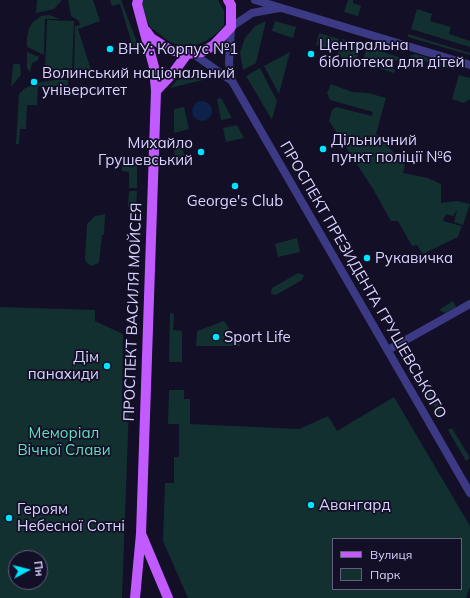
<!DOCTYPE html>
<html>
<head>
<meta charset="utf-8">
<style>
  body { margin:0 }
  #map { position:relative; width:470px; height:598px; overflow:hidden; background:#130f26; font-family:Mulish,sans-serif }
  canvas { display:block }
  .legend { position:absolute; left:332px; top:538px; width:130px; height:52px; box-sizing:border-box; background:#130f26; border:1px solid #625e7d; margin:0; padding:5px 7px; list-style:none; font-size:12px; color:#d9d4ff }
  .legend li { display:flex; align-items:center; gap:8px; height:20px }
  .legend b { width:20px; border:1px solid #625e7d }
  .north { position:absolute; left:8px; top:550px; width:40px; height:40px; box-sizing:border-box; background:#130f26; border:1px solid #625e7d; border-radius:50%; rotate:83deg; font-size:11px; font-weight:700; line-height:16px; text-align:center; color:#d9d4ff }
  .north::after { content:''; display:block; margin:auto; width:14px; height:18px; background:#00e5ff; clip-path:polygon(50% 0,100% 100%,50% 72%,0 100%) }
</style>
</head>
<body>
<div id="map">
<canvas width="470" height="598"></canvas>
<ul class="legend">
<li><b style="height:5px;background:#c25bff"></b>Вулиця</li>
<li><b style="height:11px;background:#12302f"></b>Парк</li>
</ul>
<div class="north">Пн</div>
</div>
<script>
const ctx = document.querySelector('canvas').getContext('2d');
ctx.lineJoin = 'round';
function fillPath(path, color) { ctx.fillStyle = color; ctx.fill(path, 'evenodd'); }
const shape = rows => new Path2D(rows.map(r => 'M' + r).join(''));
function trace(path, color, width, dash) { ctx.strokeStyle = color; ctx.lineWidth = width; ctx.lineCap = dash ? 'butt' : 'round'; ctx.setLineDash(dash || []); ctx.stroke(path); }
function label(font, color, halo, rows, align = 'center') {
  ctx.font = font + ' Mulish,sans-serif'; ctx.lineWidth = 3.5; ctx.setLineDash([]); ctx.textBaseline = 'middle'; ctx.strokeStyle = halo; ctx.fillStyle = color; for (const [text, x, y, turn = 0] of rows) {
    ctx.save(); ctx.translate(x, y); ctx.rotate((+turn || 0) * Math.PI / 180); ctx.textAlign = isNaN(turn) ? turn : align; if (halo) ctx.strokeText(text, 0, 0); ctx.fillText(text, 0, 0); ctx.restore();
  }
}
fillPath(shape([
  [37,0,62,0,54,9,36,13],
  [68,0,93,0,100,21,78,29,91,70,74,70,75,26,80,25,79,21,71,16],
  [110,0,121,0,141,53,135,54,120,4,112,6],
  [143,0,218,0,224,11,224,25,217,33,206,41,196,45,178,45,170,42,150,27,142,9],
  [348,0,353,0,353,3,361,6,358,16,344,12],
  [417,9,432,14,430,21,451,27,449,34,470,41,470,47,411,29],
  [49,15,60,19,45,19,44,55,27,47,27,38,29,28,33,22,41,16],
  [47,20,74,21,72,71,45,70],
  [266,21,256,63,243,70,240,52,245,38,255,26],
  [275,21,296,27,293,38,272,31],
  [319,33,339,39,335,51,316,45],
  [408,34,470,53,470,55,408,37],
  [342,39,361,45,356,62,337,56],
  [367,47,399,57,397,61,386,58,384,66,395,70,394,73,362,63],
  [27,52,39,57,38,60,32,63,30,72,27,68],
  [290,52,279,94,264,66],
  [415,54,455,66,454,70,409,56],
  [13,64,20,64,21,75,11,87],
  [260,68,277,101,272,120,246,76],
  [191,74,199,74,211,78,170,88,177,80],
  [459,75,470,78,470,99,464,103,452,99],
  [55,80,68,80,68,86,38,86,37,105,27,105,26,129,20,129,19,144,16,144,19,94,24,89,35,83],
  [331,84,352,92,368,93,386,98,376,134,405,165,403,173,428,178,441,184,441,203,457,201,470,204,463,225,454,222,457,210,453,216,447,214,444,218,443,221,462,226,458,237,423,254,417,245,412,246,398,221,391,221,373,189,329,121,332,110,336,107,372,116,373,112,330,100,327,93],
  [221,98,232,118,221,120,217,99],
  [184,107,189,129,174,133,174,109],
  [237,125,244,138,226,142,223,128],
  [181,142,186,162,175,164,174,143],
  [122,159,137,159,137,188,129,188,129,172,122,171],
  [129,191,137,191,136,207,128,207],
  [105,214,104,235,102,235,99,263,91,266,86,262,85,259,87,224,95,216],
  [297,238,300,252,278,257,275,244],
  [298,273,304,275,302,280,276,295,271,294,272,288],
  [453,301,456,307,445,313,439,310],
  [0,307,95,310,95,321,123,334,122,407,124,405,129,405,122,598,0,598],
  [16,558,40,558,40,582,16,582],
  [170,313,174,314,173,330,182,331,182,362,169,362],
  [224,321,241,346,196,346,197,331],
  [429,388,442,410,438,413,425,391],
  [169,390,184,390,184,399,190,399,190,424,299,429,328,416,337,431,394,397,470,526,470,587,466,598,188,598,163,541,165,483,174,483,174,457,179,457,179,424,168,424],
  [333,539,461,539,461,589,333,589],
  [452,428,470,458,466,461,448,430]
]), '#12302f');
fillPath(shape([
  '192 111a10 10 0 1 1 20 0a10 10 0 1 1-20 0Z'
]), '#0c2248');
trace(shape([
  [255,0,470,65],
  [279,8,252,13,231,27,229,63,232,81,470,493],
  [192,53,232,81],
  [388,350,470,304]
]), '#3d3a85', 8);
trace(shape([
  [146,31,151,38,170,50,187,54,202,52,214,45,231,27,231,5,228,0],
  [156,91,173,73,187,54],
  [142,536,168,598],
  [135,598,141,534,156,91,154,67,137,4,138,0]
]), '#c25bff', 10);
for (const [x, y, r, color] of [
  [110,49,4,"#00e5ff"],
  [311,54,4,"#00e5ff"],
  [34,82,4,"#00e5ff"],
  [323,149,4,"#00e5ff"],
  [201,152,4,"#00e5ff"],
  [235,186,4,"#00e5ff"],
  [367,258,4,"#00e5ff"],
  [216,337,4,"#00e5ff"],
  [107,366,4,"#00e5ff"],
  [311,505,4,"#00e5ff"],
  [9,518,4,"#00e5ff"]
]) { const dot = new Path2D(); dot.arc(x, y, r, 0, 2 * Math.PI); ctx.fillStyle = color; ctx.fill(dot); trace(dot, '#130f26', 1.5); }
label('15px', '#d9d4ff', '#130f26', [
  ["Центральна",319,45],
  ["бібліотека для дітей",319,62],
  ["ВНУ: Корпус №1",118,49],
  ["Волинський національний",42,73],
  ["університет",42,90],
  ["Дільничний",331,140],
  ["пункт поліції №6",331,157],
  ["Михайло",193,143,"right"],
  ["Грушевський",193,160,"right"],
  ["George's Club",235,201,"center"],
  ["Рукавичка",375,258],
  ["Sport Life",224,337],
  ["Дім",99,357,"right"],
  ["панахиди",99,374,"right"],
  ["Авангард",319,505],
  ["Героям",17,509],
  ["Небесної Сотні",17,526]
], 'left');
label('15px', '#d9d4ff', '#130f26', [
  ["ПРОСПЕКТ ПРЕЗИДЕНТА ГРУШЕВСЬКОГО",363,280,60],
  ["ПРОСПЕКТ ВАСИЛЯ МОЙСЕЯ",133,312,-88]
]);
label('15px', '#5fe0c0', '#130f26', [
  ["Меморіал",64,433],
  ["Вічної Слави",64,450]
]);
</script>
</body>
</html>
